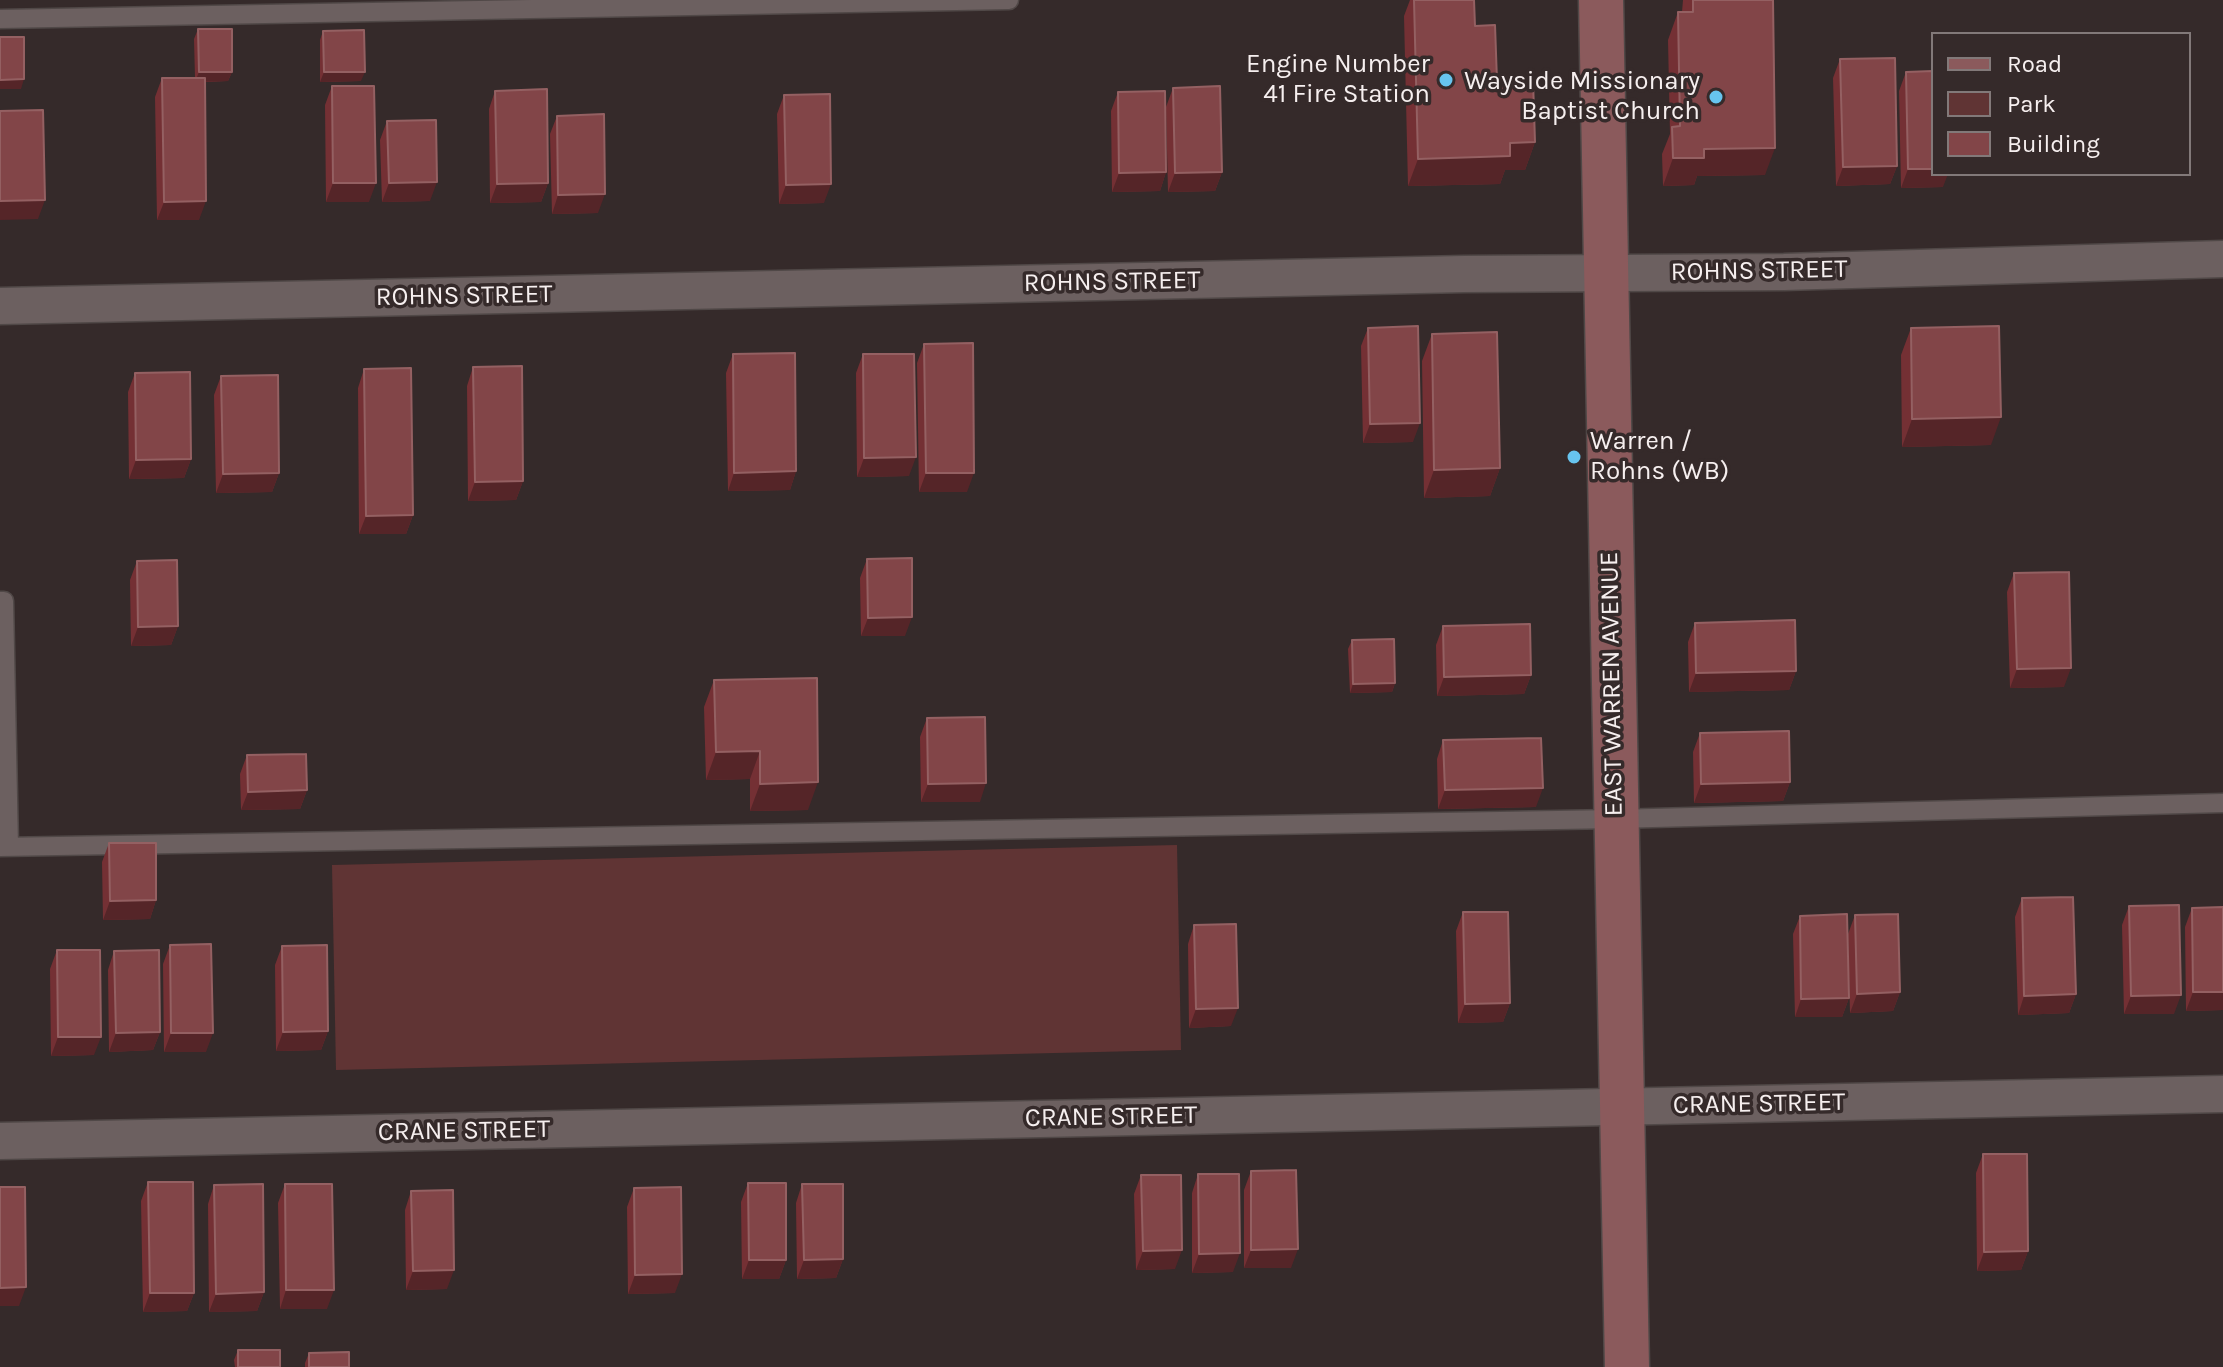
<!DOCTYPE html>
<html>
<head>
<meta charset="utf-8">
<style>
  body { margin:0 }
  #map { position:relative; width:2223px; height:1367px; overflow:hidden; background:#352a2a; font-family:Karla,sans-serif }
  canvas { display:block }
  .legend { position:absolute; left:1931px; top:32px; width:260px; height:144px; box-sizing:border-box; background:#352a2a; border:2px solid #827979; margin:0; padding:10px 14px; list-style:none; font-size:24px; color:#f6efef }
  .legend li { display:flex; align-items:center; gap:16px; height:40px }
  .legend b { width:40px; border:2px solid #827979 }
</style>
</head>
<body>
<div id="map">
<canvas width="2223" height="1367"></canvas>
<ul class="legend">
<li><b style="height:10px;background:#8b5a5c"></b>Road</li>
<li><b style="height:22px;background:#603434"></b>Park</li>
<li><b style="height:22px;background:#824548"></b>Building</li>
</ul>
</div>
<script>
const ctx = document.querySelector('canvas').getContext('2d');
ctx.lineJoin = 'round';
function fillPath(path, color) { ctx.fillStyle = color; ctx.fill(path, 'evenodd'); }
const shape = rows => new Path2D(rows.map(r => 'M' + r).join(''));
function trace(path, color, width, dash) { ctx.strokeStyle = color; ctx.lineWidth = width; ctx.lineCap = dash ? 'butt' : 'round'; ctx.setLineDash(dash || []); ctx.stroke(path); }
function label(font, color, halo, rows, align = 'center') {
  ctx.font = font + ' Karla,sans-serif'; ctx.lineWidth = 7; ctx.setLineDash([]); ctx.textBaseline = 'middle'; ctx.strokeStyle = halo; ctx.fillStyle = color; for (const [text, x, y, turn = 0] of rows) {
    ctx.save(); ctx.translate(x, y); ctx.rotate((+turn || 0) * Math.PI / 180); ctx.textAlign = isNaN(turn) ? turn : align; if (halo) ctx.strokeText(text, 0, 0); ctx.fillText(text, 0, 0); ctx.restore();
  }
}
fillPath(shape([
  [1177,845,1181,1050,336,1070,332,865]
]), '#603434');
const service = shape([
  [0,19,1009,0],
  [0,601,4,601,9,847],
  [0,847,1615,819,2223,803]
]);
const minor = shape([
  [0,306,1464,274,1784,272,2223,259],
  [0,1141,2223,1094]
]);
const secondary = shape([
  [1601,0,1627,1367]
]);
trace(service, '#504847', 21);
trace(minor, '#504847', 39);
trace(secondary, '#504847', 47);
trace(service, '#6c6060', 18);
trace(minor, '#6c6060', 36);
trace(secondary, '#8b5a5c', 44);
fillPath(shape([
  [1410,0,1414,0,1497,81,1535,142,1525,170,1505,170,1500,184,1408,186,1404,16],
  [1683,0,1773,0,1765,175,1697,176,1694,185,1663,186,1662,154,1670,134,1668,40,1678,12,1682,12],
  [198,29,232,72,228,81,205,82,199,220,157,220,155,97,162,78,195,78,194,39],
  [323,31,361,81,320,82,320,40],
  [1840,59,1897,166,1890,184,1836,186,1833,78],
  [1906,72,1943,187,1901,188,1899,91],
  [332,86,369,202,326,202,325,105],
  [1173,88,1222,172,1215,191,1168,192,1166,107],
  [495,91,548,183,541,202,490,203,489,109],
  [1118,92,1166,172,1160,191,1112,192,1111,111],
  [784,95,824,203,779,204,777,114],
  [557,116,598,213,552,214,550,134],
  [387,121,430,201,382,202,380,140],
  [1368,328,1413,442,1363,443,1361,346],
  [1911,328,1991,445,1902,447,1901,355],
  [1432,334,1500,468,1490,496,1424,498,1422,361],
  [924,344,967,492,919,492,917,363],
  [733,354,796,471,790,490,728,491,726,373],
  [863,354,909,476,857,477,856,373],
  [473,367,523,481,516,500,468,501,467,386],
  [364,369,413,515,406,534,359,534,358,388],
  [135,373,191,459,184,478,129,479,128,392],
  [221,376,279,473,272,492,216,493,214,395],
  [867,559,905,636,861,636,860,578],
  [137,561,178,626,171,645,131,646,130,580],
  [2014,573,2064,687,2010,688,2007,592],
  [1695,623,1796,671,1789,690,1689,692,1688,642],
  [1443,626,1531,675,1524,694,1437,696,1436,645],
  [1352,640,1395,683,1392,692,1350,693,1348,649],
  [714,680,808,810,750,811,750,779,706,780,704,707],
  [927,718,980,802,921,802,920,737],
  [1700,733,1790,782,1783,801,1694,803,1693,752],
  [1443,740,1536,807,1438,809,1437,759],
  [247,755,307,790,300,809,241,810,240,774],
  [109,843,156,900,150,919,103,920,102,862],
  [2022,898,2076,994,2069,1013,2018,1015,2015,917],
  [2129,906,2174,1014,2124,1014,2122,925],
  [2223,907,2223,1010,2186,1011,2185,927,2192,908],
  [1463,912,1510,1003,1503,1022,1458,1023,1456,931],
  [1855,915,1900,992,1893,1011,1850,1013,1848,934],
  [1800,916,1849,998,1842,1017,1795,1017,1793,934],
  [1194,925,1231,1026,1189,1028,1188,944],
  [170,945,206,1052,164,1052,163,964],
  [282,946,328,1031,321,1050,276,1051,275,965],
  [57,950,94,1055,51,1056,50,969],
  [114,951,160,1032,153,1050,109,1052,108,970],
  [1983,1154,2028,1251,2021,1270,1977,1271,1976,1173],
  [1251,1171,1291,1268,1244,1268,1244,1190],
  [1198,1174,1233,1272,1192,1273,1192,1193],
  [1141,1175,1175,1269,1136,1270,1134,1194],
  [148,1182,194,1293,187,1311,143,1312,141,1201],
  [748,1183,786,1260,779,1279,742,1279,741,1202],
  [285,1184,327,1309,280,1309,278,1203],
  [802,1184,843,1259,836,1278,797,1279,796,1203],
  [214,1185,264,1292,257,1311,209,1312,208,1204],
  [634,1188,675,1293,628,1294,627,1207],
  [411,1191,447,1289,406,1290,405,1210],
  [238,1350,280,1367,235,1367,234,1360],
  [309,1353,349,1367,305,1367,305,1363]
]), '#743034');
fillPath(shape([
  [199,72,232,72,228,81,195,82],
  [324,72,365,72,361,81,320,82],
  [24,79,21,89,0,89,0,80],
  [1535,142,1525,170,1505,170,1500,184,1408,186,1418,159,1510,143],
  [1775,148,1765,175,1697,176,1694,185,1663,186,1673,158,1704,149],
  [1897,166,1890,184,1836,186,1843,167],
  [1908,169,1933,169,1933,174,1948,174,1943,187,1901,188],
  [1166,172,1160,191,1112,192,1119,173],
  [1222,172,1215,191,1168,192,1175,173],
  [2025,174,2071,174,2025,175],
  [437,182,430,201,382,202,389,183],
  [333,183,376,183,369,202,326,202],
  [548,183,541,202,490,203,497,184],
  [831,184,824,203,779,204,786,185],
  [605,194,598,213,552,214,558,195],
  [45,200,38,219,0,220,0,201],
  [206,201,199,220,157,220,164,202],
  [2001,417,1991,445,1902,447,1912,419],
  [1420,423,1413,442,1363,443,1370,424],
  [916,457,909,476,857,477,864,458],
  [191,459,184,478,129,479,136,460],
  [1500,468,1490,496,1424,498,1434,470],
  [796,471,790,490,728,491,734,473],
  [279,473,272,492,216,493,223,474],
  [926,473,974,473,967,492,919,492],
  [523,481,516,500,468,501,475,482],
  [413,515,406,534,359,534,366,516],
  [912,617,905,636,861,636,868,618],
  [178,626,171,645,131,646,138,627],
  [2071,668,2064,687,2010,688,2017,669],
  [1796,671,1789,690,1689,692,1696,673],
  [1531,675,1524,694,1437,696,1444,677],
  [1395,683,1392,692,1350,693,1353,684],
  [760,751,750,779,706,780,716,752],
  [818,782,808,810,750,811,760,784],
  [1790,782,1783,801,1694,803,1701,784],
  [986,783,980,802,921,802,928,784],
  [1543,788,1536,807,1438,809,1445,790],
  [307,790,300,809,241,810,248,792],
  [156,900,150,919,103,920,110,901],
  [1900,992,1893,1011,1850,1013,1857,994],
  [2193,992,2223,992,2223,1010,2186,1011],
  [2076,994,2069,1013,2018,1015,2024,996],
  [2181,995,2174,1014,2124,1014,2131,996],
  [1849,998,1842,1017,1795,1017,1801,999],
  [1510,1003,1503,1022,1458,1023,1465,1004],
  [1238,1008,1231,1026,1189,1028,1196,1009],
  [328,1031,321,1050,276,1051,283,1032],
  [160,1032,153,1050,109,1052,116,1033],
  [171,1033,213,1033,206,1052,164,1052],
  [58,1037,101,1037,94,1055,51,1056],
  [1298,1249,1291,1268,1244,1268,1251,1250],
  [1182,1250,1175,1269,1136,1270,1143,1251],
  [2028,1251,2021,1270,1977,1271,1984,1252],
  [1240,1253,1233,1272,1192,1273,1199,1254],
  [843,1259,836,1278,797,1279,804,1260],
  [749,1260,786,1260,779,1279,742,1279],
  [454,1270,447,1289,406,1290,413,1271],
  [682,1274,675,1293,628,1294,635,1275],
  [26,1287,19,1306,0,1306,0,1288],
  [286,1290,334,1290,327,1309,280,1309],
  [264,1292,257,1311,209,1312,216,1294],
  [150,1293,194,1293,187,1311,143,1312]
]), '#552528');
const building = shape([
  [1414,0,1474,0,1475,26,1495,25,1497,81,1533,80,1535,142,1510,143,1510,156,1418,159,1414,0],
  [1693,0,1773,0,1775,148,1704,149,1704,158,1673,158,1672,127,1680,126,1678,12,1693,12,1693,0],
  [198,29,232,29,232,72,199,72,198,29],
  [364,30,365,72,324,72,323,31,364,30],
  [0,37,24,37,24,79,0,80,0,37],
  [1895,58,1897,166,1843,167,1840,59,1895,58],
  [1933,71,1933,169,1908,169,1906,72,1933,71],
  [162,78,205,78,206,201,164,202,162,78],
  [332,86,374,86,376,183,333,183,332,86],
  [1220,86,1222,172,1175,173,1173,88,1220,86],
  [547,89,548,183,497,184,495,91,547,89],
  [1165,91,1166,172,1119,173,1118,92,1165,91],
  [830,94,831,184,786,185,784,95,830,94],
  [43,110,45,200,0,201,0,111,43,110],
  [604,114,605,194,558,195,557,116,604,114],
  [436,120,437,182,389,183,387,121,436,120],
  [1418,326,1420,423,1370,424,1368,328,1418,326],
  [1999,326,2001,417,1912,419,1911,328,1999,326],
  [1497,332,1500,468,1434,470,1432,334,1497,332],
  [973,343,974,473,926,473,924,344,973,343],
  [795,353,796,471,734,473,733,354,795,353],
  [863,354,914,354,916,457,864,458,863,354],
  [522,366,523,481,475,482,473,367,522,366],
  [411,368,413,515,366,516,364,369,411,368],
  [190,372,191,459,136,460,135,373,190,372],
  [278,375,279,473,223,474,221,376,278,375],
  [912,558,912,617,868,618,867,559,912,558],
  [177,560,178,626,138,627,137,561,177,560],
  [2069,572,2071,668,2017,669,2014,573,2069,572],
  [1795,620,1796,671,1696,673,1695,623,1795,620],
  [1530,624,1531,675,1444,677,1443,626,1530,624],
  [1394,639,1395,683,1353,684,1352,640,1394,639],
  [817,678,818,782,760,784,760,751,716,752,714,680,817,678],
  [985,717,986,783,928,784,927,718,985,717],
  [1789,731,1790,782,1701,784,1700,733,1789,731],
  [1541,738,1543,788,1445,790,1443,740,1541,738],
  [306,754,307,790,248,792,247,755,306,754],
  [109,843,156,843,156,900,110,901,109,843],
  [2073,897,2076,994,2024,996,2022,898,2073,897],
  [2179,905,2181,995,2131,996,2129,906,2179,905],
  [2223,907,2223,992,2193,992,2192,908,2223,907],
  [1463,912,1508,912,1510,1003,1465,1004,1463,912],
  [1847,914,1849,998,1801,999,1800,916,1847,914],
  [1898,914,1900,992,1857,994,1855,915,1898,914],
  [1236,924,1238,1008,1196,1009,1194,925,1236,924],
  [211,944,213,1033,171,1033,170,945,211,944],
  [327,945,328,1031,283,1032,282,946,327,945],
  [57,950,100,950,101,1037,58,1037,57,950],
  [159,950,160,1032,116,1033,114,951,159,950],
  [1983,1154,2027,1154,2028,1251,1984,1252,1983,1154],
  [1296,1170,1298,1249,1251,1250,1251,1171,1296,1170],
  [1198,1174,1239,1174,1240,1253,1199,1254,1198,1174],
  [1141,1175,1181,1175,1182,1250,1143,1251,1141,1175],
  [148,1182,193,1182,194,1293,150,1293,148,1182],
  [748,1183,786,1183,786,1260,749,1260,748,1183],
  [263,1184,264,1292,216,1294,214,1185,263,1184],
  [285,1184,332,1184,334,1290,286,1290,285,1184],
  [802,1184,843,1184,843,1259,804,1260,802,1184],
  [0,1187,25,1187,26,1287,0,1288,0,1187],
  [681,1187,682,1274,635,1275,634,1188,681,1187],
  [453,1190,454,1270,413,1271,411,1191,453,1190],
  [238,1350,280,1350,280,1367,238,1367,238,1350],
  [349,1352,349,1367,309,1367,309,1353,349,1352]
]);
fillPath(building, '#824548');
trace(building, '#946062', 2);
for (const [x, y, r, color] of [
  [1446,80,8,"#67c4ef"],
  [1716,97,8,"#67c4ef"],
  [1574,457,8,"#67c4ef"]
]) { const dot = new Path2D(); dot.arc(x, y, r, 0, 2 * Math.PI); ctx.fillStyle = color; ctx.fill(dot); trace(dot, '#352a2a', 3); }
label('26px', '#f6efef', '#352a2a', [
  ["Engine Number",1430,65],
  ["41 Fire Station",1430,95],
  ["Wayside Missionary",1700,82],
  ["Baptist Church",1700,112],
  ["Warren /",1590,442,"left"],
  ["Rohns (WB)",1590,472,"left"]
], 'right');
label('26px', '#f6efef', '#352a2a', [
  ["ROHNS STREET",1759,271,-1],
  ["ROHNS STREET",1112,282,-1],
  ["ROHNS STREET",464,296,-1],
  ["EAST WARREN AVENUE",1612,684,-91],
  ["CRANE STREET",1759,1104,-1],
  ["CRANE STREET",1111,1117,-1],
  ["CRANE STREET",464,1131,-1]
]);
</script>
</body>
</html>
